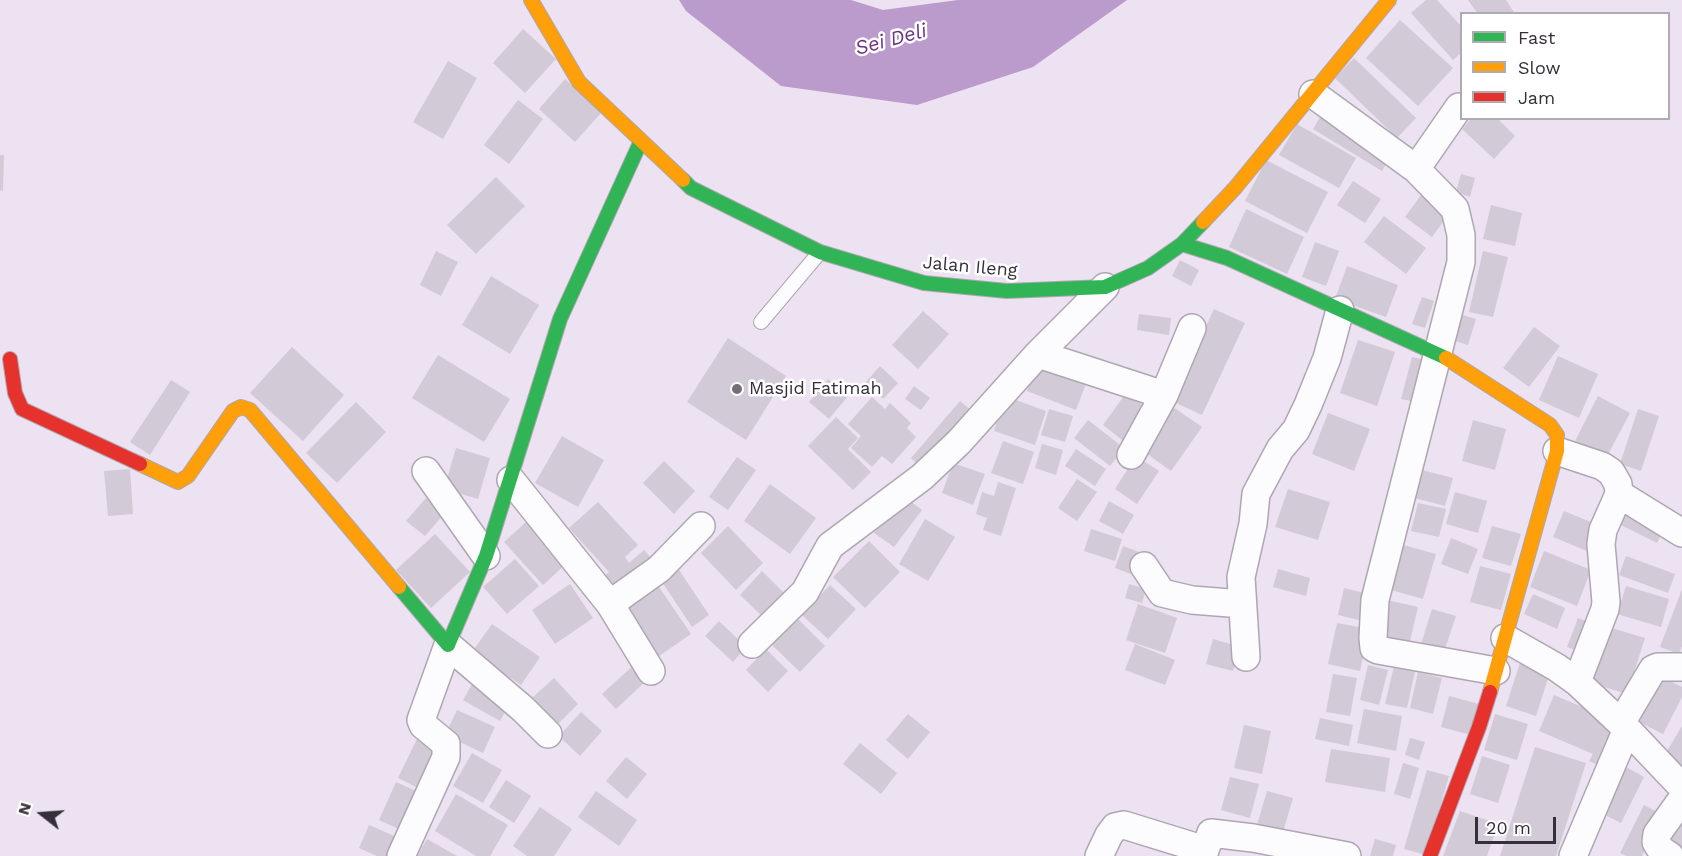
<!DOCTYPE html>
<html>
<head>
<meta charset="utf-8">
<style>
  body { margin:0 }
  #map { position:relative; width:1682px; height:856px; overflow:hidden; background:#ece2f1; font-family:"Work Sans",sans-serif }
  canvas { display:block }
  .legend { position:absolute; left:1460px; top:12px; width:210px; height:108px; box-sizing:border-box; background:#fff; border:2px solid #aeacb0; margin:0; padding:8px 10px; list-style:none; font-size:18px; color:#352f39 }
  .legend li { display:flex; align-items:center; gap:12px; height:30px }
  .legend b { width:30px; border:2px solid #aeacb0 }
  .north { position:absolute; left:12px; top:784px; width:60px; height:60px; -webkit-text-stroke:4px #fff; paint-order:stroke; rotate:287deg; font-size:16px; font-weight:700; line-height:24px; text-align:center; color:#352f39 }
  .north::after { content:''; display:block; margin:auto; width:21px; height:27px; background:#352f39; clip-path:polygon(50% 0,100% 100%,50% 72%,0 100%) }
  .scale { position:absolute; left:1475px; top:817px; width:81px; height:27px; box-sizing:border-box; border:3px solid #352f39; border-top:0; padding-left:8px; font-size:18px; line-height:21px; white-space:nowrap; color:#352f39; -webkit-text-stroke:4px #fff; paint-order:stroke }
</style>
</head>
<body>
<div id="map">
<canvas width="1682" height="856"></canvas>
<ul class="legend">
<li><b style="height:8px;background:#30b455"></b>Fast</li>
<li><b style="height:8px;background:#ff9f0a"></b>Slow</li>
<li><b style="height:8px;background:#e5322d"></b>Jam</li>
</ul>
<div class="north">N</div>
<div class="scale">20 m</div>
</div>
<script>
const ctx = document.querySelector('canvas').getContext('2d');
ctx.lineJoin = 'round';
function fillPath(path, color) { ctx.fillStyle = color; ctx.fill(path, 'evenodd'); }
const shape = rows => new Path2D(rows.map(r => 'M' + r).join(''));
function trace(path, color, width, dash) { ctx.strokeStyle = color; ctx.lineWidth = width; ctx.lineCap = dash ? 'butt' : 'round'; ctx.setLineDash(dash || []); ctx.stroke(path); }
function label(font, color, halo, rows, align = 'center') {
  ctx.font = font + ' "Work Sans",sans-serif'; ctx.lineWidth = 5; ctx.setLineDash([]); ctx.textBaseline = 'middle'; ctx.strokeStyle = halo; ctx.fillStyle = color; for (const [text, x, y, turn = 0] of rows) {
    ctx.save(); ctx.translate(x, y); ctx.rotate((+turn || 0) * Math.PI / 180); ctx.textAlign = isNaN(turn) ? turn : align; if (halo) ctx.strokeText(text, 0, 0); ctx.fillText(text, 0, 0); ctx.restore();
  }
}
fillPath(shape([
  [679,0,851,0,883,10,958,0,1127,0,1033,67,917,105,781,86,686,11]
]), '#bb9acc');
fillPath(shape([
  [1426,0,1437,0,1462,27,1462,52,1453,60,1411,13],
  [1468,0,1506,0,1515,14,1478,14],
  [1400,20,1453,68,1418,106,1366,58],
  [523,29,556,59,525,93,493,63],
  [1354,58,1416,118,1397,138,1335,78],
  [448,61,477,78,443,139,413,122],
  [565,79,602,112,575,142,539,109],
  [518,100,543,119,509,164,484,145],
  [1323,112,1392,154,1382,171,1313,129],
  [1472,118,1497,118,1515,136,1494,159,1462,129],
  [1297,124,1356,158,1339,188,1279,155],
  [0,155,4,155,3,191,0,190],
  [1266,160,1328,192,1307,233,1245,201],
  [1461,174,1475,178,1470,197,1456,192],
  [496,177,525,206,476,254,447,225],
  [1353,181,1381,199,1365,223,1337,205],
  [1424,191,1451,211,1432,237,1405,217],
  [1491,205,1522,213,1515,246,1483,239],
  [1246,209,1304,237,1287,274,1229,247],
  [1384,216,1426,248,1406,274,1364,242],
  [1315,242,1339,251,1326,286,1302,277],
  [436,251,458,262,441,296,420,285],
  [1483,251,1508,257,1493,317,1469,312],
  [1180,260,1199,270,1191,286,1172,276],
  [1347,266,1398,285,1386,317,1335,299],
  [491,276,539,305,510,354,462,325],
  [1422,297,1434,301,1425,328,1412,324],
  [1214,309,1245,323,1202,415,1172,401],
  [923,311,949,334,918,369,892,345],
  [1456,313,1476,319,1468,345,1448,339],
  [1139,314,1171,318,1169,335,1137,330],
  [1534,327,1560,346,1529,387,1503,368],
  [728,338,786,376,746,440,687,402],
  [1358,340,1395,352,1377,406,1340,393],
  [292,347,344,395,303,441,250,393],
  [438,355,510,399,484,442,412,398],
  [1558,356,1598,374,1579,418,1539,400],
  [1412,357,1427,360,1416,402,1401,399],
  [1038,362,1087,381,1076,410,1027,391],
  [880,366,898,383,883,399,865,383],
  [828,379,848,396,829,419,809,402],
  [171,380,190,392,150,455,130,442],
  [914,386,930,398,921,410,905,399],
  [1126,393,1149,410,1126,443,1103,425],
  [1005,396,1046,411,1035,445,994,431],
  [1598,396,1630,413,1606,458,1575,441],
  [872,397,885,409,890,403,911,423,907,428,916,437,892,464,882,456,872,467,851,448,861,436,848,424],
  [960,401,973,412,924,470,911,458],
  [356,402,386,432,337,483,306,453],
  [1173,407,1202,427,1171,471,1143,451],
  [1049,409,1073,416,1065,442,1041,435],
  [1638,409,1659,416,1641,471,1620,464],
  [1328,413,1370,429,1354,471,1312,454],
  [836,417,858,438,848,449,871,472,853,490,808,446],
  [1088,420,1124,448,1110,466,1074,438],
  [1473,420,1506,429,1495,470,1462,461],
  [562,436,604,460,578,507,535,483],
  [1003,441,1034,452,1023,484,991,473],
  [1042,444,1063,450,1056,475,1035,468],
  [456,448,490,458,478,499,444,489],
  [1076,449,1106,469,1095,486,1065,466],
  [1136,456,1159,471,1137,504,1115,489],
  [737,457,756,470,728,510,709,497],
  [664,461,695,491,674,514,643,483],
  [953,463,985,474,973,505,942,493],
  [130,469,133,514,108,516,104,471],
  [1418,469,1453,478,1445,506,1411,497],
  [1077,479,1097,492,1077,521,1058,508],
  [998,482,1016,488,1001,536,983,530,987,518,976,514,982,492,994,496],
  [770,484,816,518,790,554,744,521],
  [1288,489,1330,502,1318,540,1275,527],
  [1455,492,1487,501,1478,533,1446,524],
  [902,495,922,510,894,547,874,533],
  [426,498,444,514,425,536,406,521],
  [1109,501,1134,515,1123,534,1099,521],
  [598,502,638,545,625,557,629,563,644,550,655,562,613,589,603,577,609,572,569,528],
  [1418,503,1446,509,1439,537,1411,531],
  [1564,511,1598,525,1587,551,1553,537],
  [1627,513,1663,531,1657,543,1621,525],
  [925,519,955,537,928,581,899,564],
  [526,522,565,565,543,585,504,542],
  [728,526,763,563,736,590,701,553],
  [1492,526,1521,534,1511,566,1482,558],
  [1091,529,1122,539,1115,561,1084,551],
  [435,534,470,572,431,608,396,570],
  [1451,538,1478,549,1468,574,1441,564],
  [869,541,900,572,865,608,833,577],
  [1396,543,1436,554,1423,599,1384,588],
  [1123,546,1139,552,1131,574,1115,568],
  [1544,551,1591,570,1577,606,1530,587],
  [1626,556,1675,574,1668,593,1619,575],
  [515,559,539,586,507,614,483,587],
  [1480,566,1511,574,1501,610,1470,602],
  [1278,569,1310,578,1306,596,1273,587],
  [679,570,709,615,692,627,662,582],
  [762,571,789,598,767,621,740,595],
  [570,584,593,618,555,644,532,610],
  [1129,584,1146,589,1142,603,1125,598],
  [830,585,856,609,828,639,802,615],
  [1626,586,1669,599,1661,627,1617,614],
  [659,587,691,634,659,656,627,609],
  [1344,588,1373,595,1367,622,1338,615],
  [1682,589,1682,646,1679,654,1660,647],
  [1533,594,1565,608,1557,629,1524,614],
  [1387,600,1418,607,1409,645,1379,638],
  [1138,604,1177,618,1165,653,1126,640],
  [1432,609,1456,616,1444,652,1421,644],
  [797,618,825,646,800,672,772,645],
  [1578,618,1594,624,1583,653,1567,647],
  [719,621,746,647,733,662,705,636],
  [1337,623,1369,629,1360,671,1328,664],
  [492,624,540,657,521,685,472,652],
  [1608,627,1645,638,1627,694,1591,683],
  [1213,639,1240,647,1233,671,1206,664],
  [1135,644,1175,660,1165,685,1125,670],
  [766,649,788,671,768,692,746,670],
  [1521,660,1551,669,1536,716,1506,706],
  [1395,662,1416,667,1407,708,1385,704],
  [636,663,649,678,616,709,602,694],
  [1368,665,1388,670,1379,705,1360,700],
  [1418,672,1442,678,1433,714,1410,708],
  [1333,674,1357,678,1350,716,1326,712],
  [1662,677,1682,687,1682,697,1663,734,1639,722],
  [554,678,578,704,557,725,532,698],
  [472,684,509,705,500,721,463,700],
  [1554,695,1608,718,1625,728,1607,769,1589,761,1593,754,1539,731],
  [1449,696,1479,704,1471,735,1441,727],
  [1364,709,1402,716,1396,751,1357,743],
  [457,710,495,727,483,753,445,735],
  [581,712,602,731,580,756,559,736],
  [908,714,930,732,908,759,886,740],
  [1495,714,1528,724,1517,760,1484,750],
  [1320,718,1353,725,1349,746,1315,739],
  [1244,725,1271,731,1262,774,1234,768],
  [1682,726,1682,767,1664,756],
  [419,735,442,746,420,789,398,778],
  [1410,738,1425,742,1419,760,1405,755],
  [860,743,897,773,881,794,843,764],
  [1535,747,1586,763,1556,856,1500,856],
  [1331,749,1390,758,1385,792,1325,782],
  [472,753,502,770,483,803,453,786],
  [1482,756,1510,765,1498,803,1470,794],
  [626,757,647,774,627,799,606,781],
  [1403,763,1419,768,1410,799,1394,794],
  [1626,767,1644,777,1621,823,1603,814],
  [1427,770,1449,776,1426,855,1404,849],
  [1230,777,1259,784,1250,818,1221,810],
  [506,780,531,796,514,823,489,807],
  [396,782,418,792,401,830,379,820],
  [596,791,637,820,619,846,578,817],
  [1267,791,1293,798,1283,832,1257,825],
  [456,794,508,825,490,856,476,856,435,831],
  [1644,805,1663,815,1642,856,1626,856,1620,853],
  [540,807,572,829,554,856,527,856,513,846],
  [1460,811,1498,824,1487,856,1443,856],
  [1682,817,1682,855,1663,841],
  [369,825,399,838,391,856,377,856,359,848],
  [427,839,457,856,417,856],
  [1375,839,1396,845,1393,856,1370,856]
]), '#d2cad6');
const lane = shape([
  [761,322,820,252]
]);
const street = shape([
  [1313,94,1416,169,1459,107],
  [1416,169,1455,209,1461,235,1461,262,1375,600,1373,638,1374,648,1378,650,1496,671],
  [1038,354,1164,395],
  [1557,451,1602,466,1611,472,1618,484,1619,494,1603,530,1601,544,1606,602,1605,609,1577,682],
  [1131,455,1164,395,1192,328],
  [426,471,486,556],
  [511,480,610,604,659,569,701,526],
  [1619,494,1682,533],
  [1144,566,1162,593,1192,600,1242,604],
  [610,604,651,671],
  [1505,638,1556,667,1577,682,1627,729,1682,787],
  [752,644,805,592,830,546,922,477,959,442,1038,354,1105,287],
  [1246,657,1241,577,1253,524,1256,494,1280,449,1296,430,1308,405,1327,358,1340,310],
  [1621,723,1653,669,1658,667,1682,667],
  [401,856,446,757,446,744,423,725,421,720,448,645,523,709,548,734],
  [1099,856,1109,835,1115,827,1124,825,1205,850],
  [1203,856,1211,833,1253,838,1347,856],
  [1573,856,1627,729],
  [1670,856,1661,850,1656,842,1657,834,1682,799]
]);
const fast = shape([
  [683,180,691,188,820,252,924,283,1007,291,1105,287,1148,268,1182,244,1203,222],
  [1182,244,1227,258,1446,358],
  [399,587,448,645,486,556,560,319,641,141]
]);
const slow = shape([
  [531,0,579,82,683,180],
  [1203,222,1235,188,1389,0],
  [1446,358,1550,425,1557,435,1557,451,1490,692],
  [140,464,178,482,188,476,233,411,241,407,250,410,399,587]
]);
const jam = shape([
  [10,359,15,393,22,409,140,464],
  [1430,856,1479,727,1490,692]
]);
trace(lane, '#aea7b2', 16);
trace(street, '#aea7b2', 30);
trace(fast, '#aea7b2', 16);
trace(slow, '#aea7b2', 16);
trace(jam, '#aea7b2', 16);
trace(lane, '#fcfbfd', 14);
trace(street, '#fcfbfd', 27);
trace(fast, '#30b455', 14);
trace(slow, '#ff9f0a', 14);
trace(jam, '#e5322d', 14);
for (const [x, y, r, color] of [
  [737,389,6,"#756e79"]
]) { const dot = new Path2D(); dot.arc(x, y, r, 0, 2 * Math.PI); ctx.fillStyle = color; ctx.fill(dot); trace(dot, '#fff', 2); }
label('18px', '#352f39', '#fff', [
  ["Jalan Ileng",970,267,5]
]);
label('18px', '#352f39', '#fff', [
  ["Masjid Fatimah",749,389]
], 'left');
label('italic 20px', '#6a3383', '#fff', [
  ["Sei Deli",891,40,-15]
]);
</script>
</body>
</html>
